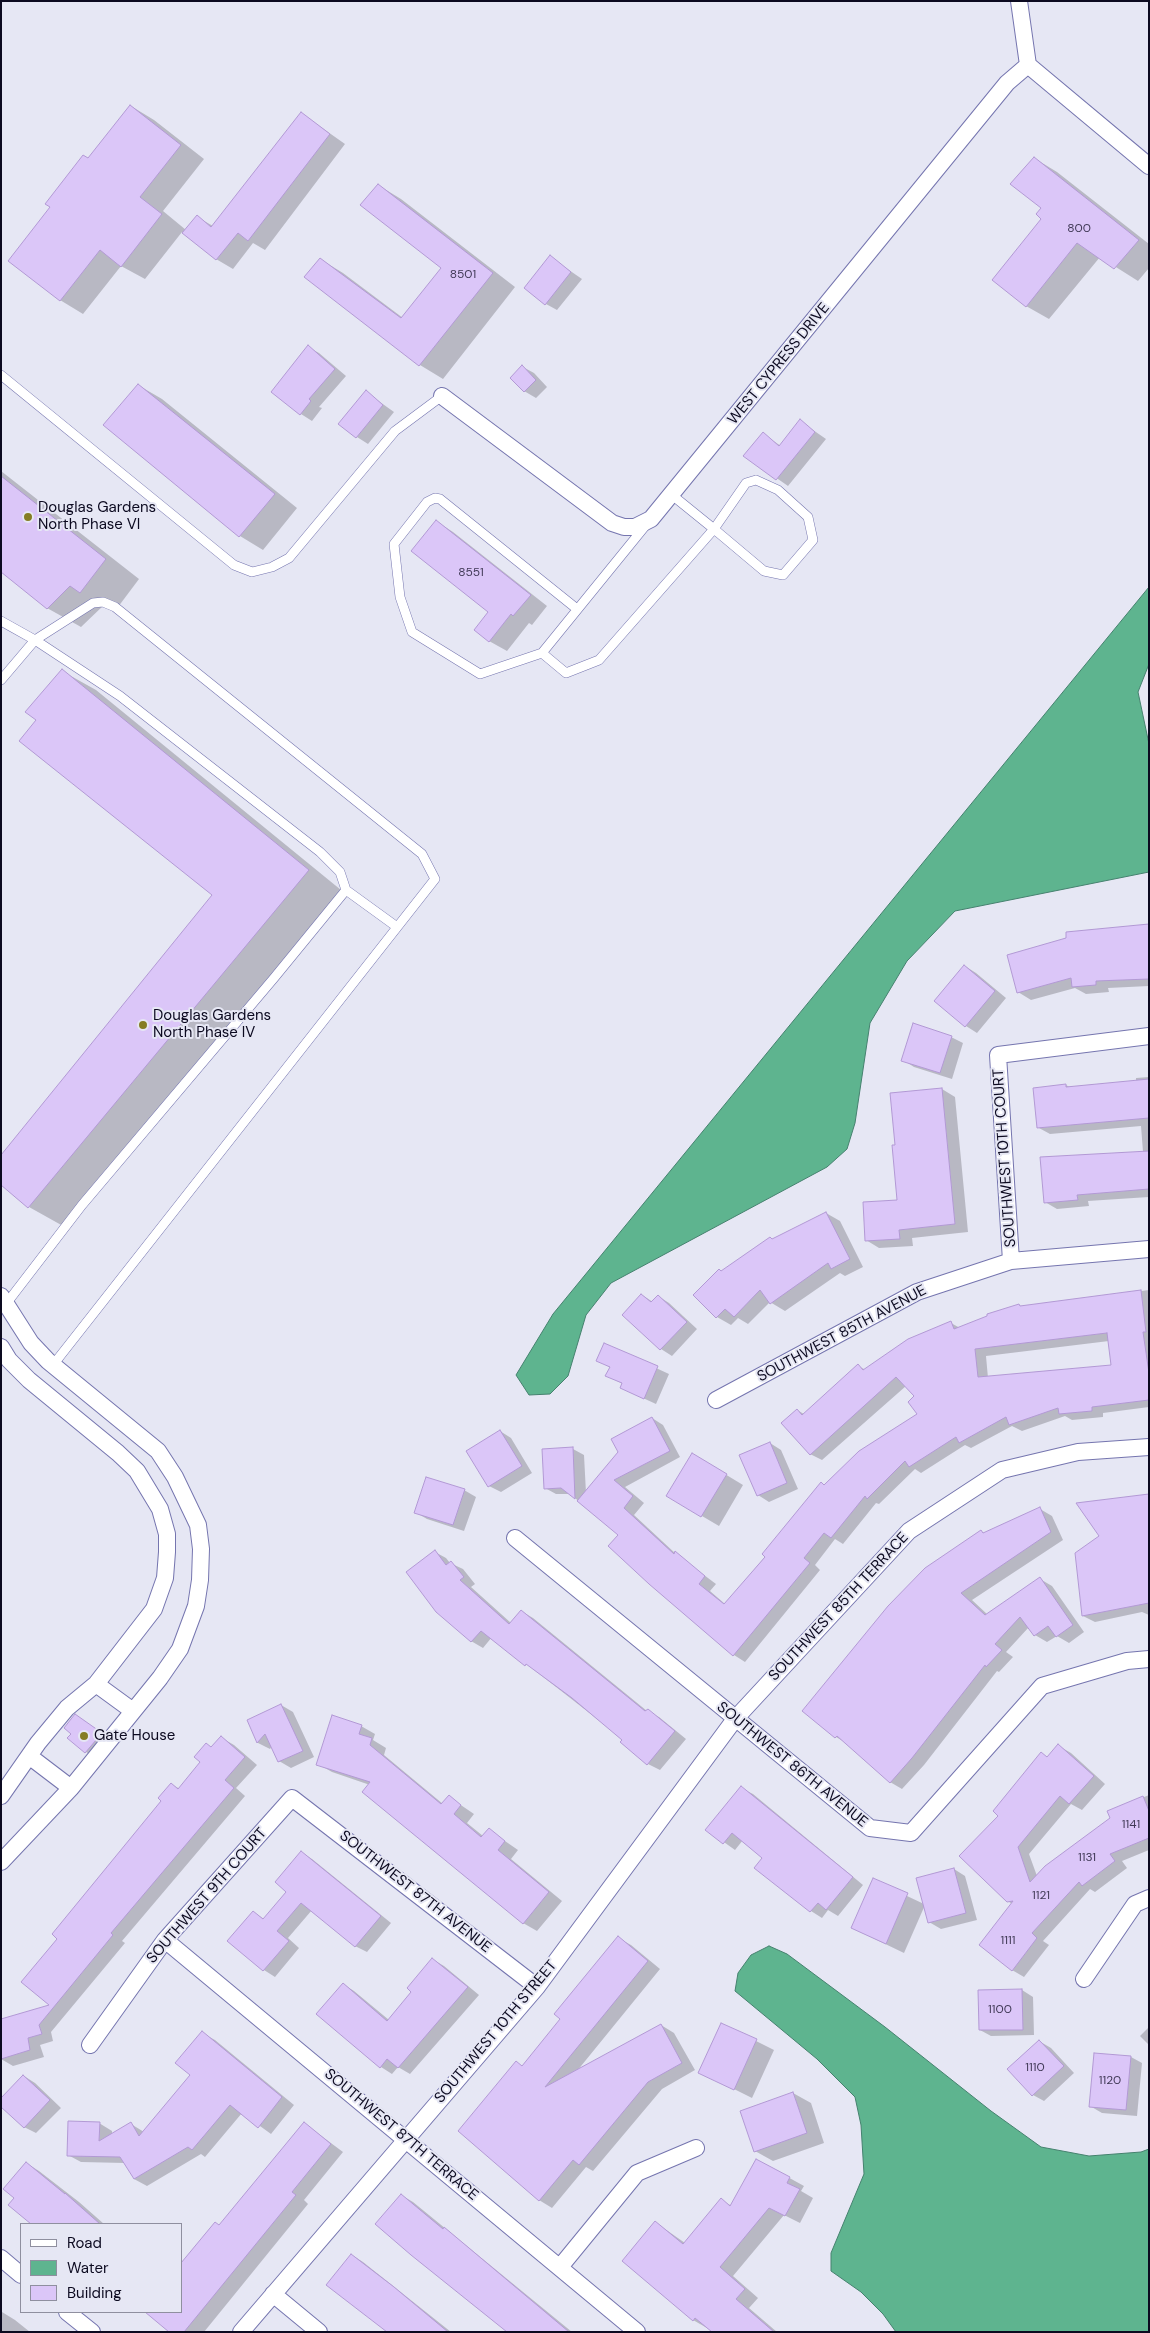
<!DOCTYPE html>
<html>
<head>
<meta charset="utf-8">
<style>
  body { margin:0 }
  #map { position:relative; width:1150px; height:2333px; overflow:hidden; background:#e6e7f4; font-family:"DM Sans",sans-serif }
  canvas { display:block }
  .frame { position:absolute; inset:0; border:2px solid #0c0a20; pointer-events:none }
  .legend { position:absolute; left:20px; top:2223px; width:162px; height:90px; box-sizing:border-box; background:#e6e7f4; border:1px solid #8f8f9f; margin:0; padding:6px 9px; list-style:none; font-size:15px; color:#0c0a20 }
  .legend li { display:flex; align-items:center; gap:10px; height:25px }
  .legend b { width:25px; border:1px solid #8f8f9f }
</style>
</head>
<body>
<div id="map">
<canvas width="1150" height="2333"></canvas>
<div class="frame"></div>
<ul class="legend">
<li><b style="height:6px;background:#fff"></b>Road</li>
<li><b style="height:14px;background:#5eb48f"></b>Water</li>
<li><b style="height:14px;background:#dbc6f8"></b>Building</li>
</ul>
</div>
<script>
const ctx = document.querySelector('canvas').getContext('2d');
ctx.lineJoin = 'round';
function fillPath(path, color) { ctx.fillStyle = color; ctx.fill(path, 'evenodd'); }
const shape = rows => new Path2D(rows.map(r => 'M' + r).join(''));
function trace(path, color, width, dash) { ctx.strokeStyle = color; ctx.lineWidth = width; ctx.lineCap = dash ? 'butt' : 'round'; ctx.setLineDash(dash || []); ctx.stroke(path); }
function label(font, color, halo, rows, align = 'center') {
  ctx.font = font + ' "DM Sans",sans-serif'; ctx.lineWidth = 4; ctx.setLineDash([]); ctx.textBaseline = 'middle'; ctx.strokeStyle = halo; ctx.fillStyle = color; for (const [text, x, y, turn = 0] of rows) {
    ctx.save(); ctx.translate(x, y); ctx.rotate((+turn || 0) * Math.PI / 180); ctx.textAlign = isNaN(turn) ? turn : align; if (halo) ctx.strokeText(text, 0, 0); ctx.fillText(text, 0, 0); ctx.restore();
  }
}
const water = shape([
  [1149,587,1149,664,1138,692,1149,744,1149,872,955,911,907,961,870,1023,855,1123,847,1149,827,1167,611,1283,586,1315,568,1376,550,1394,529,1395,516,1375,553,1314,1149,587],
  [769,1946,787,1954,885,2027,991,2111,1041,2147,1089,2156,1141,2152,1149,2149,1149,2332,896,2332,883,2314,861,2292,831,2271,831,2253,864,2174,861,2125,855,2097,817,2059,735,1991,738,1973,751,1955,769,1946]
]);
fillPath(water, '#5eb48f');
trace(water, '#45816e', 1);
fillPath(shape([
  [131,106,154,120,204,159,163,211,186,230,197,217,213,226,301,113,345,144,265,250,253,243,233,269,216,259,182,232,145,279,121,266,83,314,60,300,89,159],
  [1034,158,1057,172,1149,244,1149,268,1138,281,1100,257,1049,319,1026,306,1043,219],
  [378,185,401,199,515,287,443,379,420,365,305,277,320,259,343,273,403,318,442,268],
  [550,257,582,279,557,310,546,304],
  [308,347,319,353,346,376,319,407,322,408,312,421,301,414],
  [523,367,534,373,547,387,536,398,524,391],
  [138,385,162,399,297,508,263,550,240,536,105,425],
  [366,392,394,412,368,444,357,437],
  [800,421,826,439,788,486,745,456,763,434,781,446],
  [1,471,139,579,115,611,104,605,81,627,47,608,1,570],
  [436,521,453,532,547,606,532,625,529,623,507,651,489,641,490,612],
  [62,671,96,690,341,890,63,1226,29,1207,213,895],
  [1149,926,1149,986,1108,988,1109,992,1086,994,1075,988,1031,1000,1018,992],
  [965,966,976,973,1006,998,977,1033,966,1026,936,1001],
  [951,1037,963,1043,952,1079,914,1067,903,1060],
  [1149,1077,1149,1197,1088,1201,1089,1206,1057,1209,1045,1202,1143,1152,1141,1126,1050,1134,1039,1128,1066,1085,1071,1088,1136,1082,1136,1078],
  [942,1089,955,1097,968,1232,912,1238,913,1246,879,1248,866,1240,899,1201,897,1146],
  [826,1213,840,1221,863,1267,845,1276,840,1273,785,1311,770,1302,748,1324,738,1318,731,1325,717,1317,695,1295,722,1272,771,1238,773,1240],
  [1149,1290,1149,1407,1103,1413,1103,1417,1072,1420,1065,1416,1022,1431,1012,1426,971,1448,965,1445,921,1473,915,1469,879,1504,876,1503,843,1544,835,1539,815,1565,820,1570,745,1662,734,1655,649,1583,620,1535,570,1494,556,1494,545,1488,573,1449,584,1455,586,1493,652,1418,663,1425,680,1457,625,1487,644,1503,634,1515,676,1554,716,1584,710,1591,725,1604,825,1486,919,1415,916,1396,906,1386,822,1460,810,1454,797,1410,804,1414,858,1366,866,1370,951,1323,960,1328,1019,1305,1022,1307],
  [1109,1341,1112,1367,988,1378,986,1356],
  [642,1295,653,1302,658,1296,669,1303,697,1329,672,1356,661,1349,623,1314],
  [604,1344,669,1374,656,1404,621,1388,623,1384,607,1376,611,1368,597,1360],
  [500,1431,511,1438,532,1473,501,1492,489,1486],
  [770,1443,781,1450,798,1489,769,1502,758,1495],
  [710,1465,743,1485,719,1526,702,1516],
  [464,1490,476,1497,464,1531,427,1519,415,1512],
  [1149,1497,1149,1615,1142,1612,1095,1622,1083,1616,1100,1537],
  [1040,1509,1052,1516,1063,1540,972,1600,988,1615,1040,1579,1052,1586,1084,1632,1069,1643,1057,1636,1047,1642,1035,1635,1029,1627,1006,1652,1013,1657,999,1672,997,1671,924,1765,902,1789,890,1782,848,1744,836,1737,804,1711,981,1531,985,1534],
  [435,1552,446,1558,450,1563,463,1569,475,1584,471,1587,511,1623,521,1611,533,1618,647,1711,659,1717,686,1739,660,1770,648,1764,622,1742,624,1740,492,1637,483,1648,471,1641],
  [281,1705,293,1712,314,1757,291,1768,279,1761,272,1746,270,1749,258,1743,248,1721],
  [81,1719,106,1737,91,1755,86,1752],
  [361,1726,375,1734,373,1740,386,1748,384,1755,443,1804,449,1797,474,1814,467,1823,483,1836,489,1830,518,1850,511,1859,562,1901,537,1931,523,1923,370,1785,332,1772,318,1764],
  [222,1738,234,1745,257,1765,236,1788,245,1796,122,1941,125,1943,51,2032,53,2041,40,2045,44,2057,13,2066,1,2059,1,2021,52,2006,59,1939,163,1801,171,1784,180,1789],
  [1059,1746,1071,1753,1105,1784,1082,1810,1071,1804,1029,1854,1037,1876,1111,1818,1108,1812,1149,1795,1149,1850,1122,1861,1127,1868,1095,1892,1090,1889,1043,1941,1049,1945,1024,1977,1012,1970,1012,1904,1008,1901,1000,1815],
  [741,1788,753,1794,863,1885,838,1916,828,1910,822,1918,811,1911,785,1890,764,1858,743,1840,735,1850,707,1830],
  [301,1852,312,1859,391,1923,367,1952,355,1946,312,1910,288,1938,299,1948,275,1977,264,1970,253,1912,264,1919,288,1891],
  [954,1869,965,1876,977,1920,941,1929,929,1922,925,1905,904,1953,852,1928,873,1880,924,1904],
  [618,1938,631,1945,660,1969,577,2071,661,2025,674,2033,695,2070,662,2089,593,2171,586,2167,552,2208,539,2200,523,2067,562,2019],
  [432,1959,444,1966,479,1995,410,2074,398,2067,392,2074,381,2067,318,2014,343,1984,354,1991,389,2020,413,1992],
  [1022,1990,1033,1997,1034,2035,991,2036,980,2030],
  [722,2024,774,2050,752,2098,700,2072],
  [1149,2027,1149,2045,1140,2036],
  [202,2033,215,2040,294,2105,271,2134,242,2113,205,2157,201,2154,147,2186,134,2179,125,2163,81,2162,68,2155,99,2123,112,2131,112,2135,131,2124,144,2132,192,2074],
  [1039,2041,1051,2048,1074,2073,1044,2101,1033,2095],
  [1131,2057,1142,2063,1137,2116,1102,2113,1090,2106],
  [24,2076,35,2083,61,2108,36,2133,24,2127],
  [793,2093,811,2103,824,2143,773,2161,755,2151],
  [304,2123,343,2152,304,2200,308,2204,204,2332,171,2332,147,2312,181,2312,220,2226],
  [757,2160,804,2186,801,2191,813,2198,800,2223,784,2215,733,2276,758,2298,749,2308,777,2332,714,2332,693,2320,655,2222,685,2243,721,2200,732,2206],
  [26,2163,39,2171,79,2202,104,2224,35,2224,29,2221,18,2195],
  [401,2195,413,2202,572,2332,508,2332],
  [352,2255,363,2262,451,2332,389,2332],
  [2,2312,15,2320,30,2332,1,2332]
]), '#0003');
const building = shape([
  [130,105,181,145,140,197,162,214,121,267,100,250,60,301,8,261,50,207,45,204,83,155,88,158,130,105],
  [301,112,330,134,248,241,238,233,216,260,182,233,197,215,211,227,301,112],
  [1034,157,1139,240,1114,269,1077,243,1026,307,992,280,1041,219,1036,214,1041,208,1010,184,1034,157],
  [378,184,493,273,419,366,304,277,320,258,401,318,441,268,360,205,378,184],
  [550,255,571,272,545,305,524,288,550,255],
  [308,345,335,369,309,399,311,401,300,415,271,392,308,345],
  [522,365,536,380,524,392,510,378,522,365],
  [138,384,275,494,239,537,103,425,138,384],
  [366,390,383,405,356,438,338,424,366,390],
  [800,419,815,432,776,480,743,456,763,432,779,446,800,419],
  [1,476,106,559,80,593,70,586,47,609,1,572,1,476],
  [436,520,531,595,513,616,511,614,489,642,474,630,488,612,411,551,436,520],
  [62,669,309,870,28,1208,1,1185,1,1155,212,895,19,741,36,720,25,712,62,669],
  [1149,924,1149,979,1096,981,1096,985,1072,987,1071,978,1017,993,1007,955,1066,938,1066,932,1149,924],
  [964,965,995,991,965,1027,934,1001,964,965],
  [913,1023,952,1036,940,1073,901,1061,913,1023],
  [1149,1079,1149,1118,1037,1128,1033,1088,1066,1084,1066,1087,1149,1079],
  [942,1088,955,1224,899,1230,900,1239,865,1241,863,1202,897,1200,892,1145,895,1145,890,1093,942,1088],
  [1149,1151,1149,1189,1077,1195,1078,1200,1044,1203,1040,1157,1149,1151],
  [826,1212,850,1259,831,1269,828,1263,770,1304,760,1290,734,1317,725,1309,716,1318,693,1295,719,1269,721,1271,770,1237,772,1239,826,1212],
  [1141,1290,1146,1332,1143,1332,1149,1373,1149,1400,1092,1407,1092,1411,1059,1414,1058,1408,1009,1425,1006,1417,959,1443,956,1437,909,1467,905,1461,867,1499,865,1496,831,1538,824,1533,804,1558,810,1563,733,1656,649,1584,608,1546,618,1535,577,1501,618,1452,611,1439,652,1417,670,1451,614,1480,633,1496,624,1508,674,1554,675,1551,705,1576,699,1584,724,1604,765,1557,762,1554,821,1482,824,1485,859,1451,917,1414,908,1402,914,1396,896,1377,810,1455,781,1423,797,1409,802,1415,858,1364,863,1370,908,1339,951,1321,954,1329,987,1316,987,1314,1019,1304,1020,1306,1141,1290],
  [1107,1333,1111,1365,978,1377,975,1349,1107,1333],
  [641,1294,651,1302,658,1295,687,1322,660,1350,622,1315,641,1294],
  [604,1343,658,1366,644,1399,620,1388,622,1383,605,1376,610,1367,596,1361,604,1343],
  [500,1430,522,1466,488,1487,466,1451,500,1430],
  [770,1442,787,1483,757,1496,739,1455,770,1442],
  [573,1447,575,1499,561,1488,544,1489,542,1449,573,1447],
  [692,1453,727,1474,701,1517,666,1496,692,1453],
  [426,1477,465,1489,453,1525,414,1513,426,1477],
  [1149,1494,1149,1603,1082,1616,1075,1553,1099,1536,1076,1503,1149,1494],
  [1040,1507,1051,1532,961,1593,985,1615,1040,1577,1073,1625,1056,1637,1048,1626,1034,1636,1020,1617,995,1644,1002,1650,986,1667,985,1665,912,1758,890,1783,837,1736,835,1738,802,1711,888,1606,925,1568,981,1530,983,1533,1040,1507],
  [435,1550,446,1565,451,1561,464,1577,460,1580,509,1624,521,1610,645,1711,648,1709,675,1731,647,1765,620,1742,622,1740,572,1698,526,1664,525,1666,481,1631,471,1642,436,1612,406,1572,435,1550],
  [281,1704,303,1751,278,1762,265,1734,257,1743,247,1720,281,1704],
  [75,1714,102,1733,85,1753,67,1738,71,1734,64,1728,75,1714],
  [332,1715,362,1725,359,1734,372,1738,370,1745,441,1804,449,1795,461,1805,454,1814,481,1837,489,1828,505,1841,498,1850,549,1892,523,1924,362,1792,370,1782,316,1765,332,1715],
  [221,1736,245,1757,225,1780,234,1788,111,1933,113,1935,39,2025,42,2034,28,2038,30,2050,1,2059,1,2019,49,2005,21,1982,57,1939,52,1934,161,1801,158,1798,171,1783,178,1789,200,1762,194,1757,206,1743,211,1747,221,1736],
  [1058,1744,1094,1776,1069,1804,1060,1796,1018,1847,1030,1882,1045,1866,1110,1818,1107,1811,1143,1796,1149,1811,1149,1838,1110,1854,1115,1861,1082,1886,1079,1882,1032,1933,1037,1938,1012,1971,979,1945,1013,1901,1007,1902,959,1856,998,1816,993,1811,1041,1752,1047,1757,1058,1744],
  [741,1786,853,1877,826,1910,818,1903,810,1912,754,1868,762,1858,732,1833,723,1844,705,1830,741,1786],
  [301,1851,381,1916,355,1947,301,1903,277,1931,289,1941,263,1971,227,1941,253,1911,263,1919,286,1892,275,1882,301,1851],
  [954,1868,966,1913,928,1923,916,1878,954,1868],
  [873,1878,908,1893,886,1944,851,1928,873,1878],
  [618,1936,648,1961,545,2087,661,2024,682,2063,648,2082,579,2165,573,2160,539,2201,458,2131,516,2061,522,2066,560,2019,554,2014,618,1936],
  [432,1958,468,1987,398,2068,387,2059,380,2068,316,2014,343,1983,387,2021,411,1992,407,1988,432,1958],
  [1022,1989,1023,2030,979,2030,978,1990,1022,1989],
  [721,2023,757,2039,734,2090,698,2073,721,2023],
  [202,2031,282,2097,258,2128,230,2105,192,2150,188,2147,134,2179,120,2157,67,2156,68,2121,100,2122,99,2141,131,2122,139,2136,190,2075,175,2063,202,2031],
  [1039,2040,1064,2066,1032,2096,1007,2069,1039,2040],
  [1094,2053,1131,2056,1126,2110,1089,2107,1094,2053],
  [23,2075,50,2100,24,2128,1,2107,1,2098,23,2075],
  [793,2092,807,2133,754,2152,740,2111,793,2092],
  [304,2122,331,2144,292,2192,296,2195,184,2332,169,2332,145,2312,181,2312,181,2263,215,2222,219,2225,304,2122],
  [756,2159,790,2177,787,2183,800,2189,785,2216,769,2208,720,2267,745,2289,736,2299,774,2332,712,2332,695,2318,693,2321,622,2261,655,2221,683,2244,721,2198,730,2206,756,2159],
  [26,2162,65,2194,65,2193,100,2224,31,2224,8,2205,14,2198,3,2189,26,2162],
  [401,2194,443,2229,444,2227,569,2332,507,2332,411,2255,375,2224,401,2194],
  [351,2254,394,2287,448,2332,387,2332,326,2285,351,2254]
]);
fillPath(building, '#dbc6f8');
trace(building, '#b299d4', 1);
const lane = shape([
  [1,375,234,565,252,572,272,567,289,558,395,431,442,396],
  [756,480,778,490,808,517,813,540,783,575,764,571,714,529,746,483,756,480],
  [646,525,542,653,566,673,599,660,714,529,672,495],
  [1,621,35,640,120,696,320,852,340,872,346,890,274,978,82,1205,6,1304],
  [542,653,480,674,412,632,400,597,394,544,427,502,435,498,440,499,577,609],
  [1,680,35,640,93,603,103,602,115,607,422,854,435,879,53,1365],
  [346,890,397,927]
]);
const street = shape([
  [1019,1,1028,65],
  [1028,65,1149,166],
  [442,396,612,523,624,527,635,527,651,519,1007,83,1028,65],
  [1011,1261,998,1055,1149,1036],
  [1,1296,31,1343,48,1361,158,1451,175,1477,198,1525,201,1549,200,1580,196,1606,180,1649,160,1678,71,1788,1,1862],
  [1,1347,9,1360,29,1380,118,1453,137,1471,160,1509,167,1534,167,1552,165,1578,154,1609,96,1684,67,1708,38,1743,1,1796],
  [716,1400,917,1292,1011,1261,1149,1249],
  [515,1538,870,1828,911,1833,1042,1686,1127,1661,1149,1659],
  [96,1684,133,1711],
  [29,1756,71,1788],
  [165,1940,637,2332],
  [1084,1979,1135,1904,1149,1898],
  [90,2045,165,1940,292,1798,537,1987],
  [1,2258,21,2275],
  [560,2267,637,2173,696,2148],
  [273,2294,319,2332],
  [67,2312,92,2332],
  [241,2332,537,1987,735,1719,909,1531,1002,1470,1078,1452,1149,1447]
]);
trace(lane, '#7575af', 10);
trace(street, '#7575af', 18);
trace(lane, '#fff', 9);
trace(street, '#fff', 16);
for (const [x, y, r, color] of [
  [28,517,5,"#857d23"],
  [143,1025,5,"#857d23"],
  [84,1736,5,"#857d23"]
]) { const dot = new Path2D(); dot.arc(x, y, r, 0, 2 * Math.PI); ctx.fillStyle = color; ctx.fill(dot); trace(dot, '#e6e7f4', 2); }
label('12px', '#403956', null, [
  ["800",1079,229],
  ["8501",463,275],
  ["8551",471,573],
  ["1141",1131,1825],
  ["1131",1087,1858],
  ["1121",1041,1896],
  ["1111",1008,1941],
  ["1100",1000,2010],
  ["1110",1035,2068],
  ["1120",1110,2081]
]);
label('15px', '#0c0a20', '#e6e7f4', [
  ["WEST CYPRESS DRIVE",779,364,-51],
  ["SOUTHWEST 10TH COURT",1005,1158,-94],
  ["SOUTHWEST 85TH AVENUE",842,1334,-28],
  ["SOUTHWEST 85TH TERRACE",839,1607,-47],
  ["SOUTHWEST 86TH AVENUE",792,1765,39],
  ["SOUTHWEST 87TH AVENUE",415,1892,38],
  ["SOUTHWEST 9TH COURT",207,1896,-49],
  ["SOUTHWEST 10TH STREET",496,2032,-50],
  ["SOUTHWEST 87TH TERRACE",401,2135,40]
]);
label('15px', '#0c0a20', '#e6e7f4', [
  ["Douglas Gardens",38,508],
  ["North Phase VI",38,525],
  ["Douglas Gardens",153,1016],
  ["North Phase IV",153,1033],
  ["Gate House",94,1736]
], 'left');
</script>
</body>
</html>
